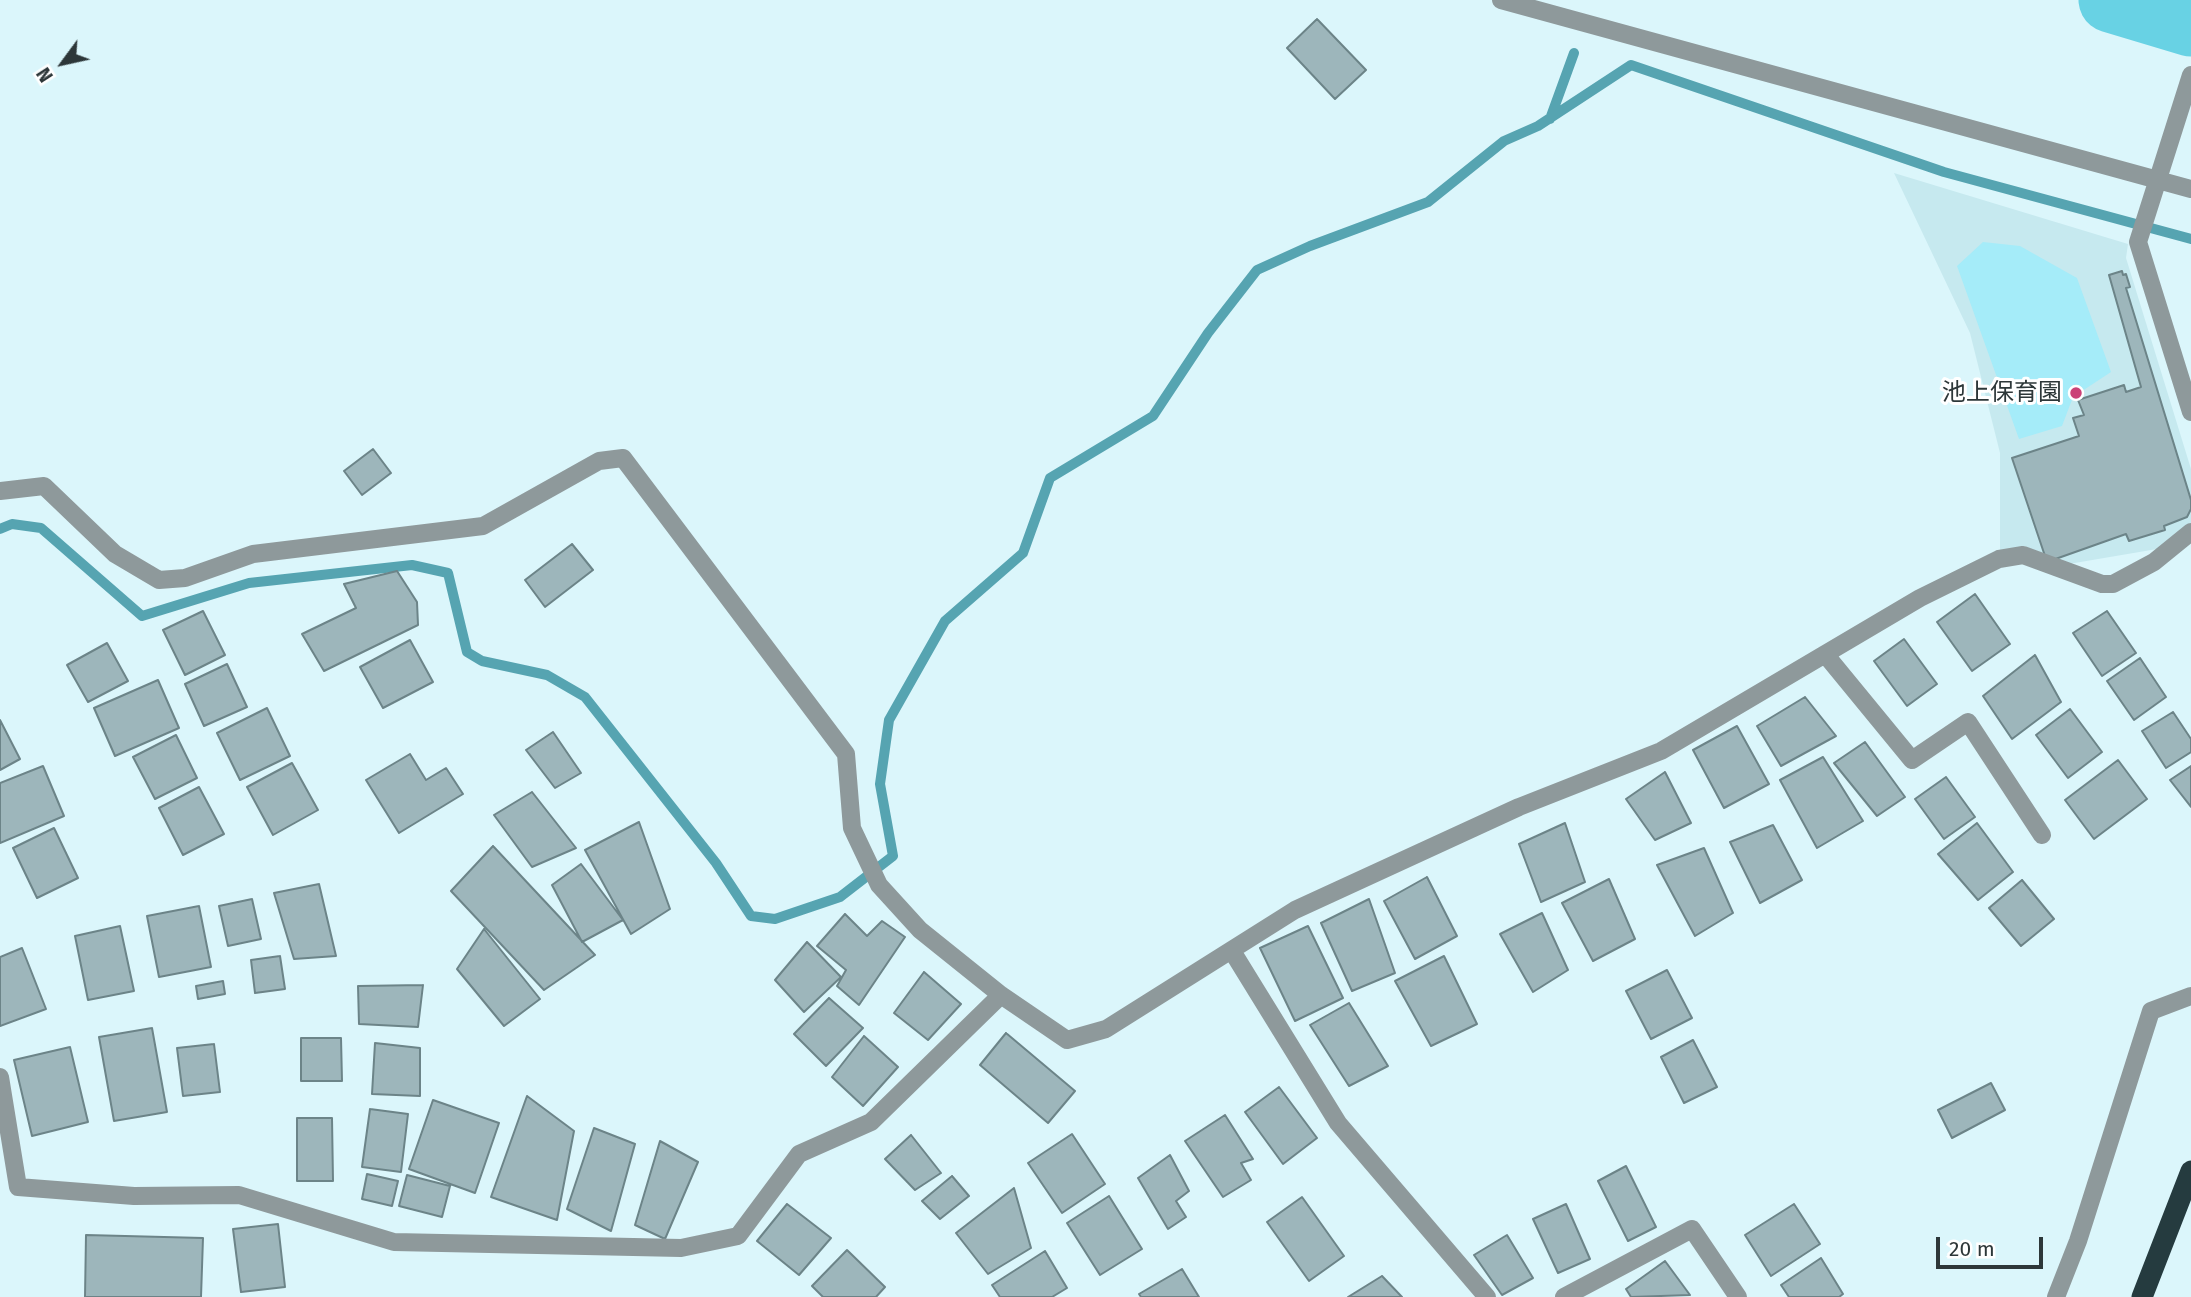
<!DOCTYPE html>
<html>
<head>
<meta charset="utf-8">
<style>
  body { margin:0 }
  #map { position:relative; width:2191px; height:1297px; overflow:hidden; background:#dbf6fb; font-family:"Fira Sans",sans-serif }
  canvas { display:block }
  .north { position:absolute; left:28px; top:28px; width:70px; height:70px; -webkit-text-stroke:5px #fff; paint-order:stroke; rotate:237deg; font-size:19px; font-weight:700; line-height:28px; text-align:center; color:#2d3739 }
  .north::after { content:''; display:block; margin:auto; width:24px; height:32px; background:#2d3739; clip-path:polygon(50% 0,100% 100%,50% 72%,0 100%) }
  .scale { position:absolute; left:1936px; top:1237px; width:107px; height:32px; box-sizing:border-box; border:4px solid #2d3739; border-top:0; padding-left:9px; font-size:21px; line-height:24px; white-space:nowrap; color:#2d3739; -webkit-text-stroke:5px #fff; paint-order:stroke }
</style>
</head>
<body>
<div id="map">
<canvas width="2191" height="1297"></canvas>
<div class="north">N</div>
<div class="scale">20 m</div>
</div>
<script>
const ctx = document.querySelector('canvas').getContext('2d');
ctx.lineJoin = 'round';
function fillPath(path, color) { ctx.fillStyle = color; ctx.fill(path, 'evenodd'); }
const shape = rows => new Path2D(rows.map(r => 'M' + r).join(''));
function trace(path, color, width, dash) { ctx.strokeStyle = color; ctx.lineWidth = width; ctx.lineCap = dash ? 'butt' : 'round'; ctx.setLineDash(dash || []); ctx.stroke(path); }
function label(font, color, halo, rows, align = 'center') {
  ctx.font = font + ' "Fira Sans","Noto Sans JP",sans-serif'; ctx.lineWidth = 6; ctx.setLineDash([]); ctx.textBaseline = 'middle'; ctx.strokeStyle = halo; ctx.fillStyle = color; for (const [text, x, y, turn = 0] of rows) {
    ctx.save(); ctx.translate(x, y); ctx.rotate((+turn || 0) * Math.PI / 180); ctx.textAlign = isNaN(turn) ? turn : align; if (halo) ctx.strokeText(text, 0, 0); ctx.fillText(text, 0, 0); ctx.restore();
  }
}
fillPath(shape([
  [1894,173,2128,244,2126,258,2191,469,2191,528,2157,549,2057,566,2025,546,2000,553,2000,453,1970,333]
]), '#c6e9ef');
fillPath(shape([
  [1983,242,2020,246,2077,278,2111,372,2073,397,2062,426,2019,439,1957,266]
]), '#a5ecf9');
trace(shape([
  [1550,119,1574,53],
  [0,529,12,524,41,528,142,616,249,583,412,565,448,573,467,652,482,661,547,675,585,697,716,863,751,916,775,919,840,897,893,856,880,784,889,720,945,621,1023,553,1050,478,1153,416,1208,333,1257,270,1310,246,1428,202,1504,141,1538,126,1631,65,1944,172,2191,239]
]), '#56a4b1', 10);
trace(shape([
  [2111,0,2191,24]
]), '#68d2e4', 65);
const building = shape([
  [1317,19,1366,70,1335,99,1287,48,1317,19],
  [2122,271,2123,275,2126,274,2130,287,2126,288,2191,500,2191,509,2187,517,2164,526,2165,530,2129,541,2126,534,2047,562,2012,458,2079,436,2073,418,2084,415,2078,400,2124,385,2126,392,2141,387,2109,275,2122,271],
  [373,449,391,473,362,495,344,471,373,449],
  [572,544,593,570,545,607,525,580,572,544],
  [397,571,417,602,418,625,324,671,302,634,356,608,344,584,397,571],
  [1975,594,2010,644,1972,671,1937,622,1975,594],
  [203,611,225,655,185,675,163,630,203,611],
  [2107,611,2136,653,2102,676,2073,633,2107,611],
  [1904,639,1937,684,1907,706,1874,661,1904,639],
  [410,640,433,682,383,708,360,667,410,640],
  [107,643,128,681,88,702,67,665,107,643],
  [2035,655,2061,702,2012,739,1983,696,2035,655],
  [2140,658,2166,697,2134,720,2107,681,2140,658],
  [227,664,247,707,204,726,185,684,227,664],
  [158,680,179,728,115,756,94,708,158,680],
  [1805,697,1836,736,1781,766,1757,726,1805,697],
  [267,708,290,756,240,780,217,733,267,708],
  [2070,709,2102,752,2068,778,2036,735,2070,709],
  [2173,712,2191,739,2191,752,2166,768,2142,731,2173,712],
  [0,720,20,759,0,770,0,720],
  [1737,726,1769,784,1724,808,1693,750,1737,726],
  [553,732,581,773,555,788,526,750,553,732],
  [176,735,197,778,155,799,133,757,176,735],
  [1865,742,1905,797,1877,816,1834,763,1865,742],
  [410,754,426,780,446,768,463,794,399,833,366,780,410,754],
  [1823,757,1863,821,1817,848,1780,780,1823,757],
  [2118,760,2147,799,2094,839,2065,800,2118,760],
  [292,763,318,810,273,835,247,787,292,763],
  [43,766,64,816,0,843,0,783,43,766],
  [2191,766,2191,807,2170,780,2191,766],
  [1665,772,1691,823,1655,840,1626,799,1665,772],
  [1946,777,1975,817,1944,839,1915,799,1946,777],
  [199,787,224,834,183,855,159,808,199,787],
  [532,792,576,848,532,867,494,815,532,792],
  [639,822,670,909,631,934,585,850,639,822],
  [1565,823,1585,882,1541,902,1519,844,1565,823],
  [1977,823,2013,872,1978,900,1938,854,1977,823],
  [1773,825,1802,880,1760,903,1730,842,1773,825],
  [54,828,78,878,37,898,13,848,54,828],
  [493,846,595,955,544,990,451,891,493,846],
  [1704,848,1733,913,1695,936,1657,865,1704,848],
  [581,864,623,920,582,942,552,885,581,864],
  [1427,877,1457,936,1415,959,1384,901,1427,877],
  [1609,879,1635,939,1593,961,1562,903,1609,879],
  [2022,880,2054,919,2021,946,1989,908,2022,880],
  [319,884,336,956,294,959,274,893,319,884],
  [252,899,261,939,228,946,219,906,252,899],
  [1369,899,1395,973,1352,991,1321,923,1369,899],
  [199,906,211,967,159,977,147,916,199,906],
  [1542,913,1568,970,1533,992,1500,934,1542,913],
  [845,914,867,936,882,921,905,937,859,1005,837,986,846,970,817,946,845,914],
  [120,926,134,991,88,1000,75,936,120,926],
  [1308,926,1343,998,1295,1021,1260,948,1308,926],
  [484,929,540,999,504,1026,457,969,484,929],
  [807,942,841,977,804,1012,775,980,807,942],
  [22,948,46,1009,0,1026,0,957,22,948],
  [280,956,285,989,255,993,251,960,280,956],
  [1444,956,1477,1024,1431,1046,1395,981,1444,956],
  [1667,970,1692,1018,1651,1039,1626,991,1667,970],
  [924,972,961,1004,928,1040,894,1013,924,972],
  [223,981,225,994,198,999,196,986,223,981],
  [423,985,418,1027,359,1024,358,986,423,985],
  [829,998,863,1028,826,1066,794,1034,829,998],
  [1349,1003,1388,1066,1349,1086,1310,1025,1349,1003],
  [152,1028,167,1112,114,1121,99,1037,152,1028],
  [1006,1033,1075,1091,1048,1123,980,1065,1006,1033],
  [864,1036,898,1067,863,1106,832,1077,864,1036],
  [301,1038,341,1038,342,1081,301,1081,301,1038],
  [1693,1040,1717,1087,1684,1103,1661,1057,1693,1040],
  [375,1043,420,1048,420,1096,372,1094,375,1043],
  [214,1044,220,1092,183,1096,177,1048,214,1044],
  [70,1047,88,1122,32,1136,14,1060,70,1047],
  [1991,1083,2005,1110,1952,1138,1938,1110,1991,1083],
  [1279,1087,1317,1138,1283,1164,1245,1112,1279,1087],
  [527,1096,574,1131,557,1220,491,1197,527,1096],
  [433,1100,499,1123,475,1193,409,1169,433,1100],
  [370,1109,408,1114,401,1172,362,1167,370,1109],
  [1225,1115,1253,1159,1241,1163,1251,1180,1223,1197,1185,1141,1225,1115],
  [297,1118,332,1118,333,1181,297,1181,297,1118],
  [594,1128,635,1144,611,1231,567,1209,594,1128],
  [1072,1134,1105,1184,1062,1213,1028,1163,1072,1134],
  [911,1135,941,1173,915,1190,885,1159,911,1135],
  [660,1141,698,1162,665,1239,635,1225,660,1141],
  [1170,1155,1189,1191,1176,1201,1186,1217,1168,1229,1138,1178,1170,1155],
  [1626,1166,1656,1227,1628,1241,1598,1181,1626,1166],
  [367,1174,398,1181,392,1206,362,1199,367,1174],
  [407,1175,450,1186,442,1217,399,1206,407,1175],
  [952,1176,969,1196,940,1219,922,1201,952,1176],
  [1014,1188,1031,1248,988,1274,956,1233,1014,1188],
  [1109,1196,1142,1249,1100,1275,1067,1223,1109,1196],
  [1302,1197,1344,1256,1309,1281,1267,1222,1302,1197],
  [787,1204,831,1238,799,1275,757,1241,787,1204],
  [1566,1204,1590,1259,1558,1273,1533,1219,1566,1204],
  [1794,1204,1820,1244,1771,1276,1745,1235,1794,1204],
  [278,1224,285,1287,241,1292,233,1229,278,1224],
  [86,1235,203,1238,201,1297,85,1297,86,1235],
  [1507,1235,1533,1278,1502,1295,1474,1255,1507,1235],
  [847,1250,885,1287,876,1297,823,1297,812,1286,847,1250],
  [1045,1251,1067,1288,1052,1297,1000,1297,992,1285,1045,1251],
  [1821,1258,1843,1294,1839,1297,1789,1297,1781,1285,1821,1258],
  [1665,1261,1690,1295,1631,1297,1626,1289,1665,1261],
  [1182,1269,1199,1297,1141,1297,1139,1294,1182,1269],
  [1382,1276,1402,1297,1348,1297,1382,1276]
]);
fillPath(building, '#9db6bb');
trace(building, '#6c8488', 2);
trace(shape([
  [1501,0,2191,189],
  [2191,75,2138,242,2191,412],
  [0,491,44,486,115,554,159,580,185,578,253,554,483,526,599,461,623,458,846,754,852,828,879,885,920,930,1001,995,1067,1040,1106,1029,1295,910,1519,807,1661,751,1920,598,1999,559,2023,555,2102,584,2113,584,2154,562,2191,532],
  [1825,654,1912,760,1968,722,2042,835],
  [1232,951,1338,1123,1487,1297],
  [0,1077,18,1187,134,1196,239,1195,394,1242,681,1248,738,1236,799,1154,871,1122,1001,995],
  [1564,1297,1692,1229,1738,1297],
  [2056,1297,2078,1241,2151,1011,2191,996]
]), '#8e999b', 18);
trace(shape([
  [2142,1297,2191,1171]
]), '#253b3f', 21);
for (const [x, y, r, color] of [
  [2076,393,7,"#cb4177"]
]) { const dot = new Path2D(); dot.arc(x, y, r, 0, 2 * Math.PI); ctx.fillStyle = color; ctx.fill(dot); trace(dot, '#fff', 2.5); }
label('24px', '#2d3739', '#fff', [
  ["池上保育園",2062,393]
], 'right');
</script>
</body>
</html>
